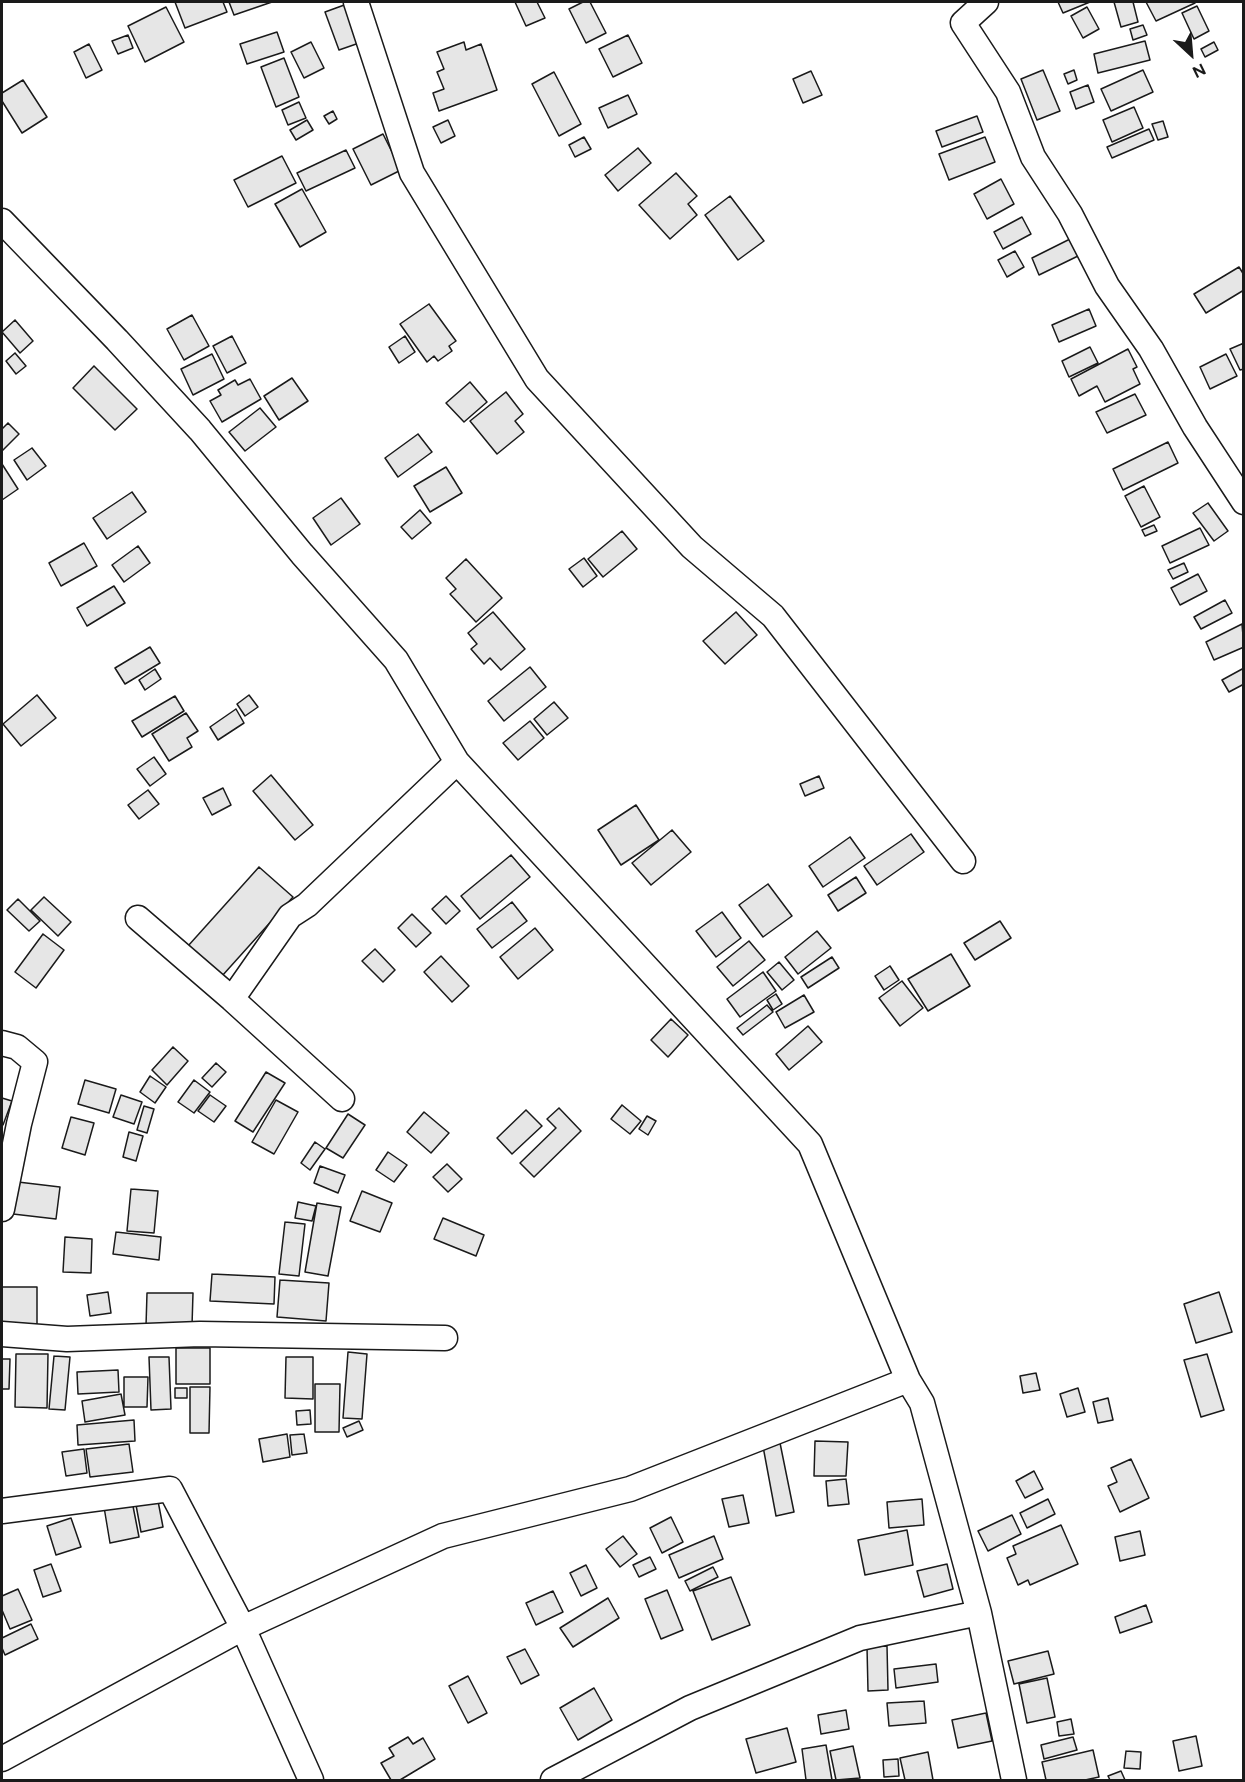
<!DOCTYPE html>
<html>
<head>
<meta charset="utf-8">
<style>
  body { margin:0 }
  #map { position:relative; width:1245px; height:1782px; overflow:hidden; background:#fff; font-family:Figtree,sans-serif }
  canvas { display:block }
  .frame { position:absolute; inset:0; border:3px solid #1a1a1a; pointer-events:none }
  .north { position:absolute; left:1161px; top:24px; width:60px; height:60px; -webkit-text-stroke:4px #fff; paint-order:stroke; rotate:154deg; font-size:16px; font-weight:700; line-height:24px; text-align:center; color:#1a1a1a }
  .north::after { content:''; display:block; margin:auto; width:21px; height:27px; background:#1a1a1a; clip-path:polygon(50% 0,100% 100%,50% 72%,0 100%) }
</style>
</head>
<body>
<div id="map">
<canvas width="1245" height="1782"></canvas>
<div class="frame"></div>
<div class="north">N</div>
</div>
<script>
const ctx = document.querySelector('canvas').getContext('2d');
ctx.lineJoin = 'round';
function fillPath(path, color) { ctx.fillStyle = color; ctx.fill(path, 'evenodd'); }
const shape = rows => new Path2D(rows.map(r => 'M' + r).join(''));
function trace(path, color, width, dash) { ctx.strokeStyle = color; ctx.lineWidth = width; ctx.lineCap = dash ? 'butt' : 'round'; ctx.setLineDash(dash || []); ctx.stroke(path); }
const building = shape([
  [175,2,223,2,227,12,185,28,175,2],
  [229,2,272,2,234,15,229,2],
  [515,2,537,2,545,18,526,26,515,2],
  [583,2,590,2,606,33,586,43,569,9,583,2],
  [1058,2,1090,2,1063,13,1058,2],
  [1114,2,1133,2,1138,22,1121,27,1114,2],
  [1146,2,1195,2,1195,3,1156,21,1146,2],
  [347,4,362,42,339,50,325,12,347,4],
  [1197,6,1209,31,1194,39,1182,13,1197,6],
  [166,7,184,42,145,62,128,26,166,7],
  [1087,7,1099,29,1083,38,1071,16,1087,7],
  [1143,25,1147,35,1133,40,1130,29,1143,25],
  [277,32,284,52,247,64,240,44,277,32],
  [128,35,133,48,118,54,112,41,128,35],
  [628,35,642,63,613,77,599,49,628,35],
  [1145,41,1150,60,1098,73,1094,54,1145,41],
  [311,42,324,68,304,78,291,52,311,42],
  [464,42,466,50,481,44,497,90,439,111,433,93,444,89,437,72,444,69,437,52,464,42],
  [1214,42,1218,50,1205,57,1201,49,1214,42],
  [89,44,102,70,86,78,74,52,89,44],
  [284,58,299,97,276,107,261,67,284,58],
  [1043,70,1060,111,1037,120,1021,79,1043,70],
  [1074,70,1077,80,1068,84,1064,74,1074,70],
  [1143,70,1153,92,1111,111,1101,89,1143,70],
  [811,71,822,95,803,103,793,79,811,71],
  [554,72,581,124,559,136,532,84,554,72],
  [23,80,47,117,22,133,2,101,2,93,23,80],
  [1088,85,1094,102,1076,109,1070,92,1088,85],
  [628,95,637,114,608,128,599,108,628,95],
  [299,102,306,118,288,125,282,110,299,102],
  [1134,107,1143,128,1112,142,1103,120,1134,107],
  [333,111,337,119,329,124,324,116,333,111],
  [977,116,983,132,942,147,936,131,977,116],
  [307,120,313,130,296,140,290,130,307,120],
  [448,120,455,136,441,143,433,127,448,120],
  [1163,121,1168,137,1158,140,1152,124,1163,121],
  [1149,129,1154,140,1112,158,1107,147,1149,129],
  [383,134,401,170,371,185,353,149,383,134],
  [584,137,591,149,575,157,569,145,584,137],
  [985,137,995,162,949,180,939,154,985,137],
  [638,148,651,163,618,191,605,175,638,148],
  [346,150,355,168,306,191,297,173,346,150],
  [282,156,296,183,248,207,234,180,282,156],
  [676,173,697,196,688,204,697,215,670,239,639,205,676,173],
  [1001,179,1014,204,987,219,974,194,1001,179],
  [302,189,326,232,300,247,275,204,302,189],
  [730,196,764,241,738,260,705,215,730,196],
  [1022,217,1031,234,1003,249,994,232,1022,217],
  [1070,239,1078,256,1039,275,1032,258,1070,239],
  [1015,251,1024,267,1007,277,998,260,1015,251],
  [1239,267,1244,275,1244,290,1206,313,1194,294,1239,267],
  [429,304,456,341,449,346,452,351,438,361,434,356,427,362,400,324,429,304],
  [1089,309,1096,326,1059,342,1052,325,1089,309],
  [192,315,209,346,184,360,167,329,192,315],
  [15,320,33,341,20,353,2,332,15,320],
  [232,336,246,363,227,373,213,346,232,336],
  [405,336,415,352,399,363,389,347,405,336],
  [1244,343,1244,369,1240,370,1230,349,1244,343],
  [1090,347,1098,363,1069,377,1062,361,1090,347],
  [1128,349,1137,367,1133,369,1140,384,1105,402,1097,386,1079,396,1071,379,1128,349],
  [15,353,26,366,16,374,6,361,15,353],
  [212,354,224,379,193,395,181,369,212,354],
  [1226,354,1237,376,1210,389,1200,367,1226,354],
  [94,366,137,409,115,430,73,388,94,366],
  [292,378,308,401,279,420,264,396,292,378],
  [250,379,261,399,222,422,210,401,221,395,218,390,235,380,238,385,250,379],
  [470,382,487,402,464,422,446,403,470,382],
  [506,392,523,414,515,421,524,432,497,454,470,421,506,392],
  [1135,394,1146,415,1107,433,1096,412,1135,394],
  [260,408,276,427,245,451,229,432,260,408],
  [8,423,19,434,2,451,2,429,8,423],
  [418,434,432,452,398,477,385,458,418,434],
  [1168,442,1178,463,1123,490,1113,469,1168,442],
  [32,448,46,466,27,480,14,460,32,448],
  [2,464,18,489,2,500,2,464],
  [446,467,462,493,430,512,414,486,446,467],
  [1144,486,1160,517,1141,527,1125,496,1144,486],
  [132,492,146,512,107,539,93,518,132,492],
  [341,498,360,524,331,545,313,518,341,498],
  [1208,503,1228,531,1214,541,1193,513,1208,503],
  [420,510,431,523,412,539,401,527,420,510],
  [1154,525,1157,531,1145,536,1142,530,1154,525],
  [1200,528,1209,545,1170,563,1162,546,1200,528],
  [622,531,637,549,603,577,588,559,622,531],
  [84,543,97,566,61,586,49,563,84,543],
  [138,546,150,563,124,582,112,565,138,546],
  [584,558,597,576,583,587,569,569,584,558],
  [466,559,502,598,476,622,450,594,456,589,446,578,466,559],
  [1184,563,1188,572,1173,579,1168,570,1184,563],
  [1198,574,1207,591,1180,605,1171,588,1198,574],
  [114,586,125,603,87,626,77,608,114,586],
  [1225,600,1232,613,1201,629,1194,617,1225,600],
  [493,612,525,649,501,670,490,658,484,664,471,649,477,644,468,633,493,612],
  [736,612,757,635,725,664,703,641,736,612],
  [1242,624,1244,647,1214,660,1206,642,1242,624],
  [150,647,160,663,125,684,115,668,150,647],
  [530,667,546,687,504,721,488,701,530,667],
  [1244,668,1244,684,1229,692,1222,680,1244,668],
  [155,669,161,679,145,690,139,680,155,669],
  [37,695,56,718,21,746,3,724,37,695],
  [249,695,258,707,245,716,237,704,249,695],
  [175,696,184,711,142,737,132,721,175,696],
  [554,702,568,718,547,735,534,719,554,702],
  [236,709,244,723,218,740,210,727,236,709],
  [186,713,198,731,187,738,192,747,169,761,152,734,186,713],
  [530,721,544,738,518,760,503,743,530,721],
  [154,757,166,774,150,786,137,769,154,757],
  [271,775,313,825,295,840,253,791,271,775],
  [819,776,824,788,805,796,800,784,819,776],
  [223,788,231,805,212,815,203,798,223,788],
  [148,790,159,804,139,819,128,805,148,790],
  [636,805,659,840,621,865,598,830,636,805],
  [672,830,691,852,651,885,632,863,672,830],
  [911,834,924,852,877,885,864,866,911,834],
  [850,837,865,858,823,887,809,866,850,837],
  [511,855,530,877,480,919,461,896,511,855],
  [259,867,293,897,222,976,188,946,259,867],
  [856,877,866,893,838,911,828,895,856,877],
  [768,884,792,916,763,937,739,905,768,884],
  [446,896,460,911,446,924,432,909,446,896],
  [44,897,71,922,58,936,31,910,44,897],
  [18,899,40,921,29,931,7,910,18,899],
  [512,902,527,921,492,948,477,929,512,902],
  [722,912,741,938,716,957,696,931,722,912],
  [412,914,431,933,416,947,398,928,412,914],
  [1000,921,1011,938,975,960,964,943,1000,921],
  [535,928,553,950,518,979,500,957,535,928],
  [817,931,831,948,798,974,785,957,817,931],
  [43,934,64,950,36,988,15,972,43,934],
  [749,941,765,960,733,986,717,967,749,941],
  [375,949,395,970,383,982,362,961,375,949],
  [951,954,970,986,928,1011,908,979,951,954],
  [441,956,469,986,452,1002,424,972,441,956],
  [832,957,839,968,808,988,801,977,832,957],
  [779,962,794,980,782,990,767,972,779,962],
  [890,966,899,980,884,990,875,976,890,966],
  [763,972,776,991,740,1017,727,999,763,972],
  [902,981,923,1008,900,1026,879,998,902,981],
  [776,994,782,1004,773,1010,767,1000,776,994],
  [804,995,814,1012,785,1028,776,1012,804,995],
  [767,1005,773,1012,743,1035,737,1028,767,1005],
  [671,1019,688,1035,668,1057,651,1040,671,1019],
  [808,1026,822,1042,789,1070,776,1054,808,1026],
  [173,1047,188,1061,167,1085,152,1070,173,1047],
  [216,1063,226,1072,212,1087,202,1078,216,1063],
  [266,1072,285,1083,253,1132,235,1121,266,1072],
  [150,1076,166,1087,155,1103,140,1092,150,1076],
  [85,1080,116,1089,109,1113,78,1104,85,1080],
  [194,1080,210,1092,194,1113,178,1102,194,1080],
  [121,1095,142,1102,134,1124,113,1117,121,1095],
  [210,1095,226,1106,214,1122,198,1111,210,1095],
  [2,1098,12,1101,3,1125,2,1125,2,1098],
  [276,1100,298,1112,274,1154,252,1142,276,1100],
  [622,1105,641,1121,630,1134,611,1119,622,1105],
  [144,1106,154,1109,147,1133,137,1130,144,1106],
  [559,1108,581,1131,534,1177,520,1163,556,1128,547,1119,559,1108],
  [526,1110,542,1126,512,1154,497,1138,526,1110],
  [424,1112,449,1133,431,1153,407,1132,424,1112],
  [348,1114,365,1125,343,1158,326,1148,348,1114],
  [647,1116,656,1121,648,1135,639,1129,647,1116],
  [71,1117,94,1123,85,1155,62,1148,71,1117],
  [129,1132,143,1136,136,1161,123,1157,129,1132],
  [315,1142,325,1149,310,1170,301,1163,315,1142],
  [388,1152,407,1165,394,1182,376,1170,388,1152],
  [447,1164,462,1179,448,1192,433,1177,447,1164],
  [320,1166,345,1175,338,1193,314,1183,320,1166],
  [18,1182,60,1187,56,1219,13,1214,18,1182],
  [131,1189,158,1191,154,1233,127,1231,131,1189],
  [362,1191,392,1203,380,1232,350,1221,362,1191],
  [298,1202,316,1206,312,1221,295,1218,298,1202],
  [317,1203,341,1207,328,1276,305,1272,317,1203],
  [443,1218,484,1235,476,1256,434,1239,443,1218],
  [285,1222,305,1224,299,1276,279,1274,285,1222],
  [116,1232,161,1237,159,1260,113,1254,116,1232],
  [65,1237,92,1239,91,1273,63,1272,65,1237],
  [212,1274,275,1277,274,1304,210,1301,212,1274],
  [280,1280,329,1283,326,1321,277,1317,280,1280],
  [2,1287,37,1287,37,1324,2,1323,2,1287],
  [108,1292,111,1313,90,1316,87,1295,108,1292],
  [1219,1292,1232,1332,1196,1343,1184,1304,1219,1292],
  [147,1293,193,1293,192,1326,146,1326,147,1293],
  [176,1348,210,1348,210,1384,176,1384,176,1348],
  [348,1352,367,1354,362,1419,343,1418,348,1352],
  [16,1354,48,1354,47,1408,15,1407,16,1354],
  [1207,1354,1224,1410,1201,1417,1184,1360,1207,1354],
  [54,1356,70,1357,65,1410,49,1409,54,1356],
  [149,1357,169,1357,171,1409,151,1410,149,1357],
  [286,1357,313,1357,313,1399,285,1398,286,1357],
  [2,1359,10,1359,9,1389,2,1389,2,1359],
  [118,1370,119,1392,78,1394,77,1372,118,1370],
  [1036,1373,1040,1390,1023,1393,1020,1376,1036,1373],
  [124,1377,148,1377,147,1407,124,1407,124,1377],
  [315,1384,340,1384,339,1432,315,1432,315,1384],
  [190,1387,210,1387,209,1433,190,1433,190,1387],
  [175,1388,187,1388,187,1398,175,1398,175,1388],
  [1078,1388,1085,1412,1067,1417,1060,1394,1078,1388],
  [121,1394,125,1415,85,1422,82,1401,121,1394],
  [1108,1398,1113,1420,1098,1423,1093,1402,1108,1398],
  [310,1410,311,1424,297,1425,296,1411,310,1410],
  [134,1420,135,1441,78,1445,77,1425,134,1420],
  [359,1421,363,1430,347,1437,343,1428,359,1421],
  [287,1434,290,1457,263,1462,259,1439,287,1434],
  [304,1434,307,1453,292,1455,290,1435,304,1434],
  [779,1438,794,1512,776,1516,762,1441,779,1438],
  [815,1441,848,1442,846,1476,814,1476,815,1441],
  [129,1444,133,1472,90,1477,86,1449,129,1444],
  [84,1449,87,1473,66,1476,62,1452,84,1449],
  [1131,1459,1149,1498,1120,1512,1108,1486,1117,1482,1111,1468,1131,1459],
  [1034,1471,1043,1489,1025,1498,1016,1481,1034,1471],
  [846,1479,849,1504,828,1506,826,1481,846,1479],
  [743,1495,749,1523,729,1527,722,1499,743,1495],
  [922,1499,924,1525,889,1528,887,1502,922,1499],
  [1048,1499,1055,1514,1027,1528,1020,1513,1048,1499],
  [132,1501,139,1537,110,1543,104,1507,132,1501],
  [158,1501,163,1527,141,1532,136,1505,158,1501],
  [1012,1515,1021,1534,988,1551,978,1531,1012,1515],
  [671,1517,683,1542,662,1553,650,1528,671,1517],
  [71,1518,81,1547,56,1555,47,1526,71,1518],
  [1061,1525,1078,1564,1030,1585,1028,1580,1018,1585,1007,1558,1016,1554,1013,1546,1061,1525],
  [907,1530,913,1565,865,1575,858,1540,907,1530],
  [1140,1531,1145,1555,1120,1561,1115,1537,1140,1531],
  [623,1536,637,1554,620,1567,606,1549,623,1536],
  [714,1536,723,1559,679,1578,669,1555,714,1536],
  [650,1557,656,1569,639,1577,633,1565,650,1557],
  [51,1564,61,1591,43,1597,34,1570,51,1564],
  [947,1564,953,1589,924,1597,917,1571,947,1564],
  [586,1565,597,1588,581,1596,570,1573,586,1565],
  [713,1567,718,1577,690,1591,685,1581,713,1567],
  [731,1577,750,1625,712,1640,693,1591,731,1577],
  [18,1589,32,1620,10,1629,2,1610,2,1596,18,1589],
  [667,1590,683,1630,661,1639,645,1599,667,1590],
  [553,1591,563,1612,536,1625,526,1603,553,1591],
  [608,1598,619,1618,573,1647,560,1628,608,1598],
  [1146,1605,1152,1622,1120,1633,1115,1617,1146,1605],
  [31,1624,38,1639,5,1655,2,1648,2,1638,31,1624],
  [887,1646,888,1690,868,1691,867,1647,887,1646],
  [525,1649,539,1675,521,1684,507,1657,525,1649],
  [1048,1651,1054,1674,1014,1684,1008,1661,1048,1651],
  [936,1664,938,1682,896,1688,894,1669,936,1664],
  [468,1676,487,1713,468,1723,449,1686,468,1676],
  [1047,1678,1055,1717,1027,1723,1019,1684,1047,1678],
  [594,1688,612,1720,578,1740,560,1708,594,1688],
  [924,1701,926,1723,889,1726,887,1703,924,1701],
  [846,1710,849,1729,821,1734,818,1715,846,1710],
  [986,1713,992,1741,958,1748,952,1720,986,1713],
  [1071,1719,1074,1734,1059,1736,1057,1722,1071,1719],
  [787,1728,796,1762,756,1773,746,1739,787,1728],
  [1196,1736,1202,1766,1179,1771,1173,1741,1196,1736],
  [408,1737,413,1744,423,1738,435,1759,400,1780,391,1780,381,1763,394,1756,389,1748,408,1737],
  [1073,1737,1077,1750,1044,1759,1041,1745,1073,1737],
  [826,1745,832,1780,806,1780,802,1749,826,1745],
  [853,1746,860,1778,836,1780,830,1751,853,1746],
  [1093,1750,1099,1777,1085,1780,1046,1780,1042,1762,1093,1750],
  [1126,1751,1141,1752,1140,1769,1124,1768,1126,1751],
  [928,1752,933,1780,905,1780,900,1758,928,1752],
  [898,1759,899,1776,884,1777,883,1760,898,1759],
  [1121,1771,1125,1780,1110,1780,1108,1776,1121,1771]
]);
fillPath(building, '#e6e6e6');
trace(building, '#1a1a1a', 1.5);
const street = shape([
  [356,2,412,173,537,379,692,547,773,616,963,861],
  [986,2,963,23,1008,92,1033,157,1070,214,1107,286,1151,349,1195,427,1244,502],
  [2,221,117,340,200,430,302,554,396,660,457,762,810,1144,908,1380,922,1403,979,1613,1014,1780],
  [138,918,232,999,342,1099],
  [232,999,290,916,307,905,457,762],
  [2,1043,17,1047,35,1062,19,1124,2,1209],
  [2,1334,67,1339,200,1334,445,1338],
  [2,1511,170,1489,243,1628,311,1780],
  [2,1759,243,1628,443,1536,630,1489,908,1380],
  [553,1780,690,1708,860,1638,979,1613]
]);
trace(street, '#1a1a1a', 27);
trace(street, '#fff', 24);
</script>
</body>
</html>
